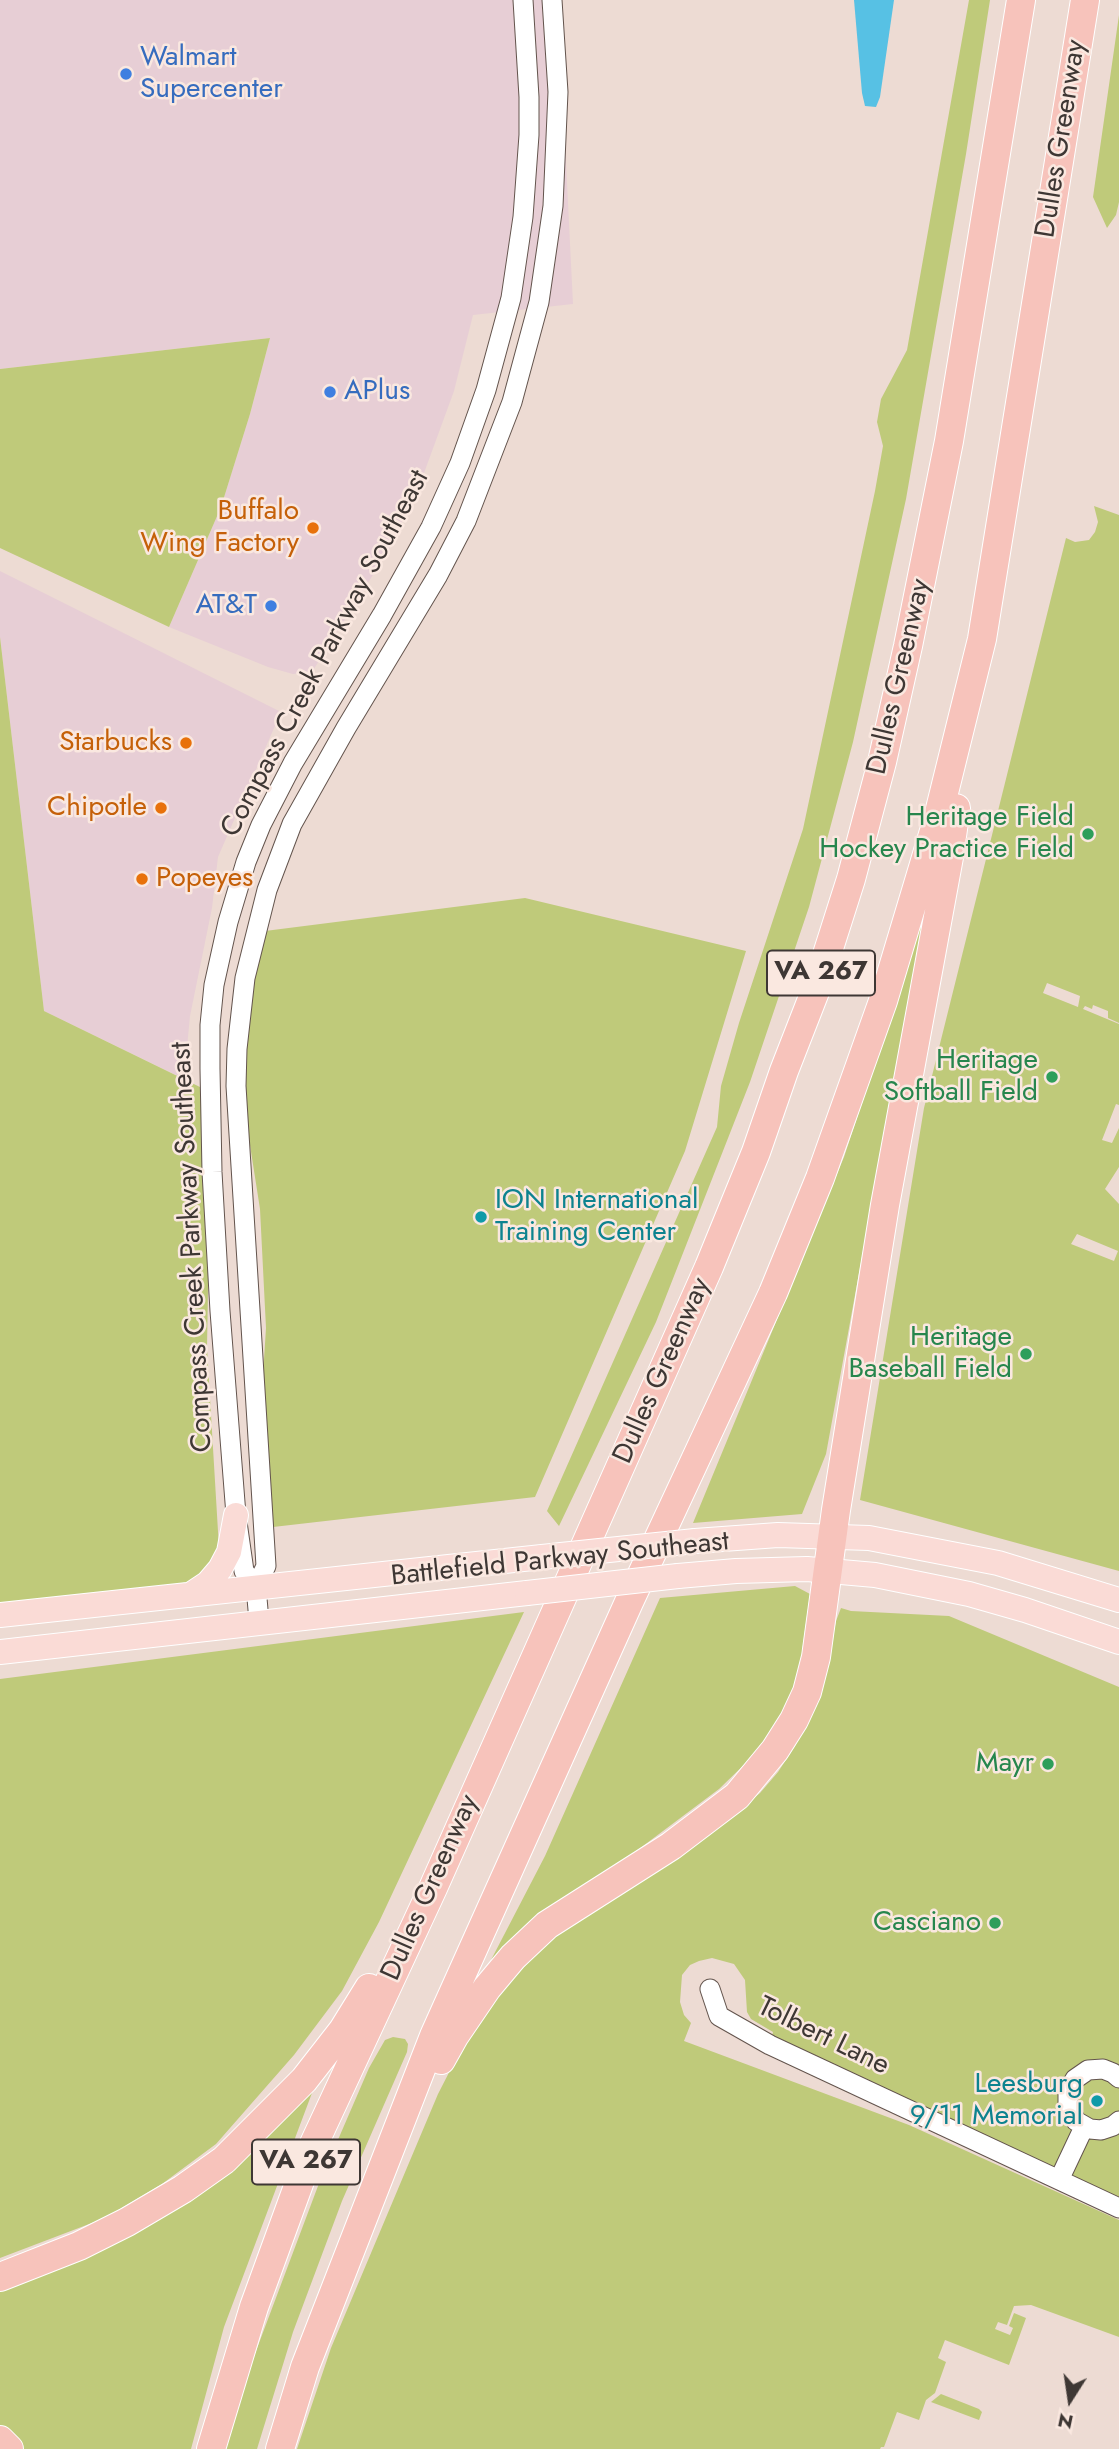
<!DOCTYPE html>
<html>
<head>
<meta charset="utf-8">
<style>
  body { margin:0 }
  #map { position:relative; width:1119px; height:2449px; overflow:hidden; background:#eddbd3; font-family:Jost,sans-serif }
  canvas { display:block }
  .north { position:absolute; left:1035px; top:2365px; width:70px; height:70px; -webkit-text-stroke:5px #fae8e0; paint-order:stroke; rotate:192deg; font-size:19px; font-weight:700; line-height:28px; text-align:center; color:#3e3734 }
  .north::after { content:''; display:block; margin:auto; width:24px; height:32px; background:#3e3734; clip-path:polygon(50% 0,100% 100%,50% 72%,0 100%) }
</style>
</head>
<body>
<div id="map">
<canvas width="1119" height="2449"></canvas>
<div class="north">N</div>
</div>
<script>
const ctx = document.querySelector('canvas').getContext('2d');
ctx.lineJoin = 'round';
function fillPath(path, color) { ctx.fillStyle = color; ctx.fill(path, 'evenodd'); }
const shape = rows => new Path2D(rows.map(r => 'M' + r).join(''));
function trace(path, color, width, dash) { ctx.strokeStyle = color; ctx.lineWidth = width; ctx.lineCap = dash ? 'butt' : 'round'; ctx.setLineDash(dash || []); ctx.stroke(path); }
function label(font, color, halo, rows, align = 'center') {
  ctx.font = font + ' Jost,sans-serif'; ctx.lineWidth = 5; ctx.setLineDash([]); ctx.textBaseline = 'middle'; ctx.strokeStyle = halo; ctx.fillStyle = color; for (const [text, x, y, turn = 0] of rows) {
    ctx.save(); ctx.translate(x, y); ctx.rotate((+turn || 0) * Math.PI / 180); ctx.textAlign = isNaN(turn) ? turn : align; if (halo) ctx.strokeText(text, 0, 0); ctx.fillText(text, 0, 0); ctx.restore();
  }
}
fillPath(shape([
  [0,0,558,0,573,304,473,315,454,391,420,484,391,546,312,672,293,674,268,667,169,627,221,507,250,414,270,338,0,369],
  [0,571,281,712,218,857,212,908,190,1016,184,1079,44,1011,0,637]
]), '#e7ced5');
fillPath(shape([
  [969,0,990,0,966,154,906,499,853,742,809,907,750,1082,656,1322,559,1526,547,1511,717,1127,721,1086,739,1023,803,829,875,491,883,446,877,422,881,399,907,350],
  [1119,15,1119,202,1116,215,1107,228,1093,197],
  [270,338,250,414,221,507,169,627,0,548,0,369],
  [1094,506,1119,515,1119,1023,1108,1018,1108,1011,1093,1005,1092,1009,1085,1006,1083,1009,1119,1024,1119,1105,1116,1104,1102,1140,1112,1143,1119,1128,1119,1167,1105,1189,1119,1204,1119,1571,860,1500,924,1108,1066,538,1075,542,1089,540,1095,532,1098,522],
  [1047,983,1080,996,1078,1007,1043,993],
  [1077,1234,1118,1251,1114,1261,1071,1244],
  [0,637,44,1011,202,1088,209,1231,207,1348,219,1548,215,1559,192,1581,145,1591,0,1607],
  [525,898,746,951,685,1151,535,1497,273,1527,262,1391,266,1328,260,1209,244,1107,245,1061,253,979,265,931],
  [930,898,882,1147,826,1454,802,1514,693,1523,844,1157],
  [795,1586,810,1594,798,1681,778,1722,749,1760,719,1789,491,1960,545,1856,660,1598],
  [841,1608,851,1611,949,1616,1119,1687,1119,2208,770,2045,773,2032,751,2019,747,2012,745,1980,734,1964,712,1958,699,1961,690,1965,682,1975,680,2002,684,2015,691,2023,684,2041,909,2125,1119,2220,1119,2337,1031,2305,1014,2306,1007,2325,998,2322,995,2329,1010,2335,1013,2328,1009,2326,1014,2313,1026,2318,1009,2365,945,2340,938,2358,946,2362,935,2393,926,2400,919,2420,897,2412,884,2447,881,2447,880,2449,297,2449,331,2348,438,2094,459,2053,494,2000,543,1946,566,1927,734,1815,760,1793,778,1772,795,1746,806,1722,828,1661,836,1621],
  [524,1612,379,1922,342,1991,294,2055,216,2144,162,2184,105,2218,0,2258,0,1679],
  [393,2037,405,2039,408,2044,407,2052,342,2201,293,2332,257,2449,224,2449,253,2359,318,2186,369,2068,385,2040],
  [315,2085,224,2327,191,2449,18,2449,0,2427,0,2286,68,2262],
  [941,2394,979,2409,982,2412,979,2420,931,2402]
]), '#bfca7a');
fillPath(shape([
  [854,0,894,0,880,97,876,107,865,106,862,93]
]), '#57c1e4');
const minor = shape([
  [256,1587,244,1571,236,1515,220,1311,212,1172,210,1069,210,1025,214,985,228,922,246,862,261,825,293,763,382,615,431,527,460,463,486,390,511,298,523,217,529,135,529,97,523,0],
  [259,1621,256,1587,266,1566,236,1086,237,1049,245,978,267,890,292,824,346,728,438,575,466,521,512,402,539,302,553,206,558,92,552,0],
  [710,1989,719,2016,770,2045,1119,2208],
  [1119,2078,1113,2073,1103,2069,1088,2070,1075,2079,1068,2091,1068,2106,1076,2121,1090,2129,1101,2130,1113,2126,1119,2121],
  [1059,2180,1084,2127]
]);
const major = shape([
  [695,1541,778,1535,869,1538,998,1563,1119,1600],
  [678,1576,736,1571,807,1569,875,1575,969,1594,1025,1610,1119,1642],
  [190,1595,208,1583,220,1569,229,1552,236,1515],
  [0,1615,542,1557],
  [0,1652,527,1593]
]);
const highway = shape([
  [441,2060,455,2035,487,1988,513,1957,547,1925,671,1846,737,1796,775,1750,794,1720,807,1692,816,1657,836,1510,885,1205,949,857,956,808],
  [0,2277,79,2246,127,2222,183,2189,224,2160,304,2080,343,2030,369,1988],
  [0,2440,9,2449],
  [211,2449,254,2307,312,2148,433,1888,709,1267,756,1152,784,1071,816,989,851,879,882,762,908,646,949,441,1021,0],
  [280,2449,305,2367,434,2036,629,1602,773,1293,820,1178,883,1001,937,821,982,639,1085,0]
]);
trace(minor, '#63544d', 21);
trace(major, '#fff', 26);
trace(highway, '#fff', 30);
trace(minor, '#fff', 19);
trace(major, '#fadbd6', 24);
trace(highway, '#f7c3bb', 28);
const majorBridge = shape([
  [542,1557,695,1541],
  [527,1593,678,1576]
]);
trace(majorBridge, '#fff', 26, []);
trace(majorBridge, '#fadbd6', 24);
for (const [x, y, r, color] of [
  [126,74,7,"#3f7fe0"],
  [330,392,7,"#3f7fe0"],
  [313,528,7,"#e8710a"],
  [271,606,7,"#3f7fe0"],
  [186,743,7,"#e8710a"],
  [161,808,7,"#e8710a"],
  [1088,834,7,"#2e9e5b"],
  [142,879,7,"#e8710a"],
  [1052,1077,7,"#2e9e5b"],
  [481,1217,7,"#0f9aa8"],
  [1026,1354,7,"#2e9e5b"],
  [1048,1764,7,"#2e9e5b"],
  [995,1923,7,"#2e9e5b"],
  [1097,2101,7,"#0f9aa8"]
]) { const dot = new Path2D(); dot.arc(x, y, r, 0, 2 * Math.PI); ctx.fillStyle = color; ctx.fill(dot); trace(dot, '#fae8e0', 2.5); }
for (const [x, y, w] of [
  [821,973,108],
  [306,2162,108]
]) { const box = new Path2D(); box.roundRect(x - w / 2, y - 22.5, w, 45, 5); ctx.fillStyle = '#fae8e0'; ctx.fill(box); trace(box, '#3e3734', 2); }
label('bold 26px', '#3e3734', null, [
  ["VA 267",821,973],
  ["VA 267",306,2162]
]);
label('28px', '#366cbe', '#fae8e0', [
  ["Walmart",140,58],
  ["Supercenter",140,90],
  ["APlus",344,392],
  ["AT&T",257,606,"right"]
], 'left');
label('28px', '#3e3734', '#fae8e0', [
  ["Dulles Greenway",1062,139,-81],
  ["Compass Creek Parkway Southeast",326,654,-62],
  ["Dulles Greenway",900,677,-77],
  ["Compass Creek Parkway Southeast",193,1247,-93],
  ["Dulles Greenway",663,1371,-66],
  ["Battlefield Parkway Southeast",560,1560,-6],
  ["Dulles Greenway",431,1888,-66],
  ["Tolbert Lane",823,2037,26]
]);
label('28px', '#c56008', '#fae8e0', [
  ["Buffalo",299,512],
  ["Wing Factory",299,544],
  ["Starbucks",172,743],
  ["Chipotle",147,808],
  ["Popeyes",156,879,"left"]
], 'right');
label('28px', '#27864d', '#fae8e0', [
  ["Heritage Field",1074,818],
  ["Hockey Practice Field",1074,850],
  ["Heritage",1038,1061],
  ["Softball Field",1038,1093],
  ["Heritage",1012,1338],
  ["Baseball Field",1012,1370],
  ["Mayr",1034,1764],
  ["Casciano",981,1923]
], 'right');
label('28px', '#0d838f', '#fae8e0', [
  ["ION International",495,1201],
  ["Training Center",495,1233],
  ["Leesburg",1083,2085,"right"],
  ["9/11 Memorial",1083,2117,"right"]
], 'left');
</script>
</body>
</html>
